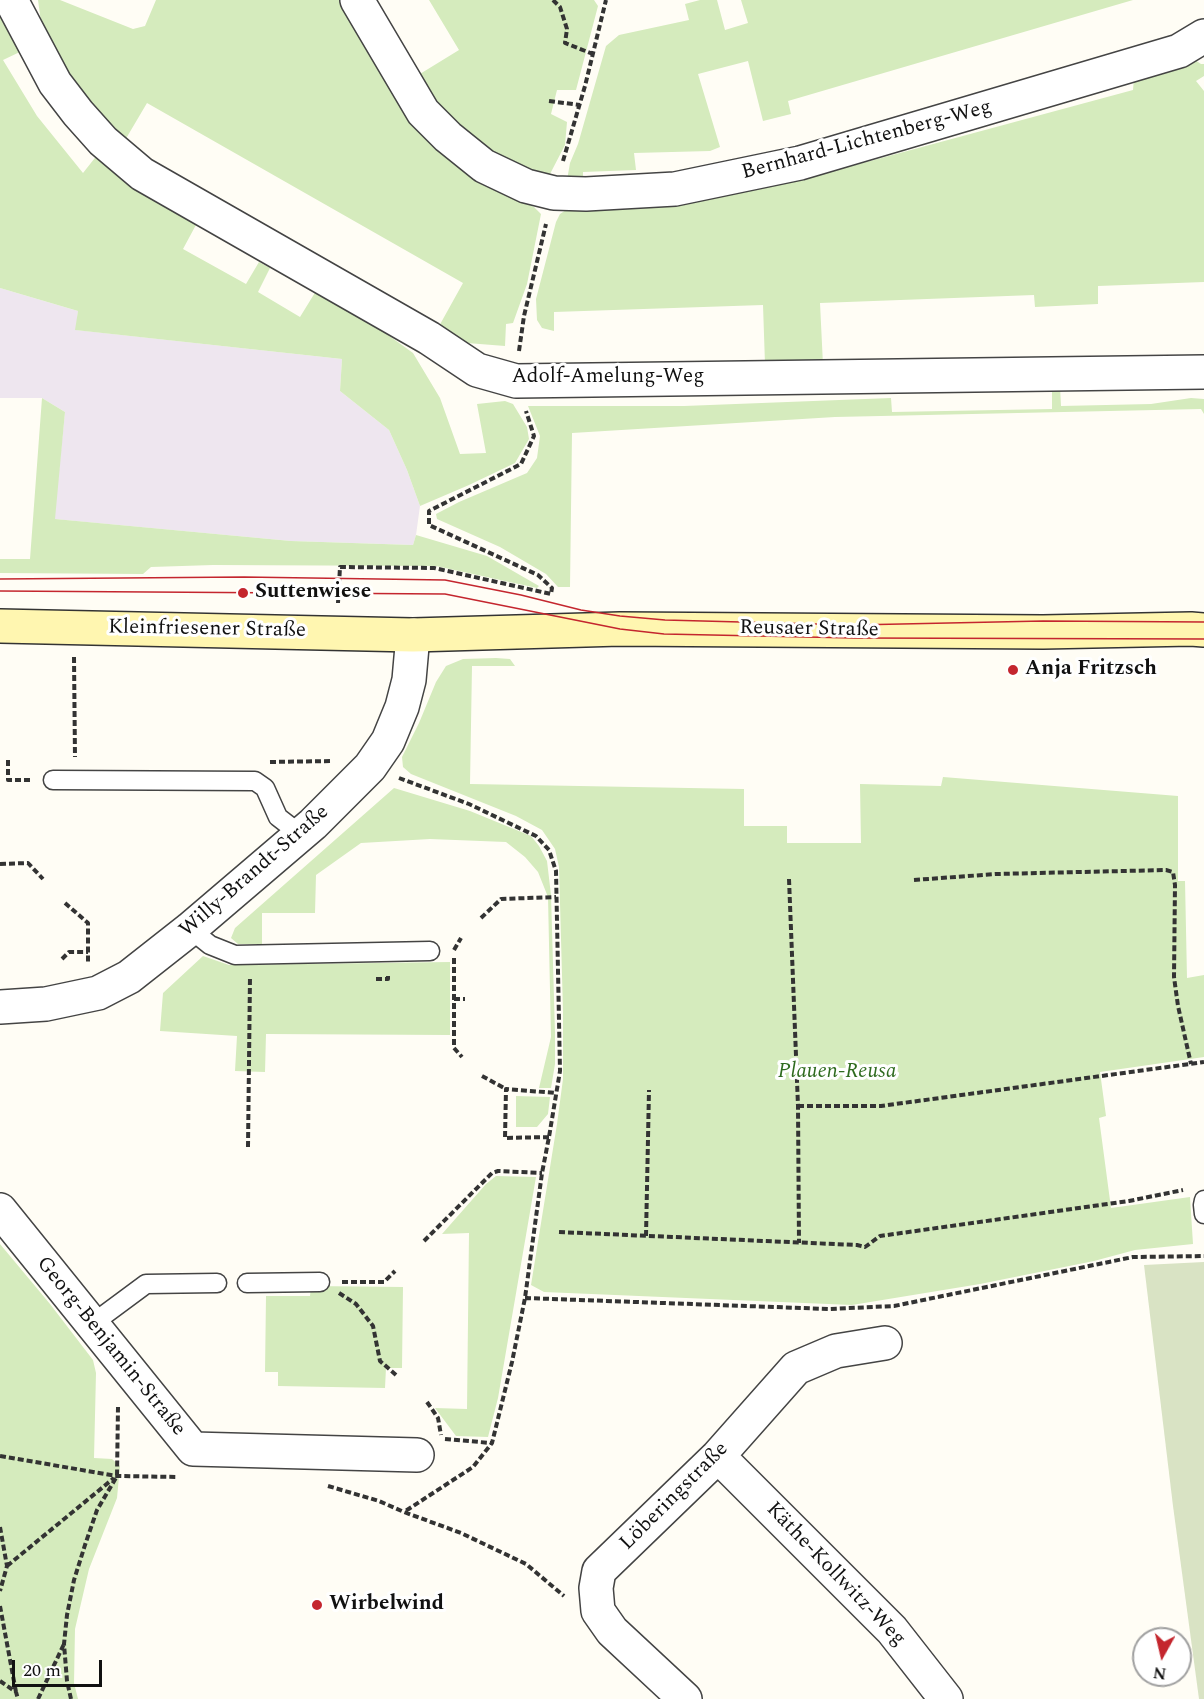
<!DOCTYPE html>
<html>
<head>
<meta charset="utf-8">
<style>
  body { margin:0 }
  #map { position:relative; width:1204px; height:1699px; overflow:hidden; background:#fffdf5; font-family:Spectral,serif }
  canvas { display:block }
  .north { position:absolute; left:1132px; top:1627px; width:60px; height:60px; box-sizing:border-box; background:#fff; border:2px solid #a0a0a0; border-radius:50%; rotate:188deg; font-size:16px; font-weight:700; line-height:24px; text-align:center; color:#111 }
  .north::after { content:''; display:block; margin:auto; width:21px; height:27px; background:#c4262e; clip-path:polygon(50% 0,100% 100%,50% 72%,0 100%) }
  .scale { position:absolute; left:12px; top:1660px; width:90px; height:27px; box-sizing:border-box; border:3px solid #111; border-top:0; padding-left:8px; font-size:18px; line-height:21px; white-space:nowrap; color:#111; -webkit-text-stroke:4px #fff; paint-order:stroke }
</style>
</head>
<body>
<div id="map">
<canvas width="1204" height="1699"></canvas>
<div class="north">N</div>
<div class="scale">20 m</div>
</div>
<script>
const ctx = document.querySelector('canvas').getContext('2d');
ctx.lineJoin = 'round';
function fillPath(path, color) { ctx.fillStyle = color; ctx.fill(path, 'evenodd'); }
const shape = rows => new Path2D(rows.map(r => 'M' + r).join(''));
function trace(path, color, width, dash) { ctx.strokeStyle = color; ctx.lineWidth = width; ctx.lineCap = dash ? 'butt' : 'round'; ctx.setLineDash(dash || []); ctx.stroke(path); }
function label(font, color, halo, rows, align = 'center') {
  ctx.font = font + ' Spectral,serif'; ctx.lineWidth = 6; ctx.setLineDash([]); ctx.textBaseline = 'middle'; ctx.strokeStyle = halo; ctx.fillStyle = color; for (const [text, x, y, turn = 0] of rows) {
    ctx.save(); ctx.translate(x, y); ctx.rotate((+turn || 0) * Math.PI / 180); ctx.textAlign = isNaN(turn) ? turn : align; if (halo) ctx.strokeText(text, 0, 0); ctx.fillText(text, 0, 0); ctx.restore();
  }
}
fillPath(shape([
  [0,288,78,311,76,330,342,359,340,391,389,430,407,470,420,506,416,535,413,545,291,541,54,519,65,412,42,398,0,398]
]), '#eee6ef');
fillPath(shape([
  [38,0,60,0,133,29,145,26,156,0,343,0,519,200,534,207,541,214,527,284,513,323,506,324,505,346,467,343,465,349,438,328,463,283,147,103,121,147,80,97,41,22],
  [429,0,594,0,598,6,576,90,557,90,551,114,567,122,565,145,550,174,534,175,492,160,441,120,415,77,459,50],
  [700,0,717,0,725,30,748,23,741,0,1133,0,788,101,791,114,763,121,748,61,698,74,720,147,710,151,634,153,636,170,583,172,583,182,567,180,570,163,578,144,606,46,619,35,689,20,685,4],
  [0,17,24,50,3,60,37,116,83,173,98,154,197,223,183,249,246,284,259,262,270,268,258,292,300,317,316,291,363,317,413,353,440,398,460,454,486,453,477,404,505,401,513,404,527,427,529,439,515,463,469,485,420,506,407,470,389,430,340,391,342,359,75,330,78,311,0,288],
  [1189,56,1201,64,1204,64,1204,76,1196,81,1204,91,1204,282,1098,286,1098,304,1035,307,1034,295,820,303,823,365,765,364,763,305,554,312,554,331,542,328,537,320,536,299,556,222,560,214,572,206,842,159,848,167,1133,90,1134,78],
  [1052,386,1060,386,1061,406,1151,404,1191,398,1204,399,1204,414,1201,409,835,417,572,433,570,587,558,587,546,574,500,547,437,519,436,514,459,502,527,473,537,458,540,436,528,406,684,406,891,398,892,412,1052,409],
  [42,398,65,412,55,519,291,541,413,545,416,535,487,556,539,586,537,588,436,566,213,565,151,567,143,574,0,573,0,559,30,559],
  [496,658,510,659,515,666,472,666,470,784,744,789,744,826,787,826,787,843,861,843,860,784,941,786,943,777,1178,796,1178,881,1185,881,1187,978,1204,975,1204,1057,1100,1072,1106,1116,1099,1118,1111,1208,1190,1197,1193,1244,1135,1250,1094,1261,980,1284,852,1305,544,1292,531,1285,557,1124,563,1079,563,1011,559,867,555,849,542,830,516,816,411,774,403,767,402,757,419,723,436,682,446,666,463,659],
  [394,788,470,811,531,836,539,846,547,861,551,895,555,1033,555,1064,551,1088,539,1088,551,1037,548,897,538,872,525,857,506,842,430,839,361,843,316,875,315,913,262,913,262,944,238,944,231,938,235,928],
  [203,956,229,965,450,962,450,1035,266,1034,265,1072,235,1071,237,1036,160,1031,163,993],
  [516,1096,550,1097,548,1114,537,1127,516,1127],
  [496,1176,536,1177,498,1398,488,1437,456,1436,435,1408,467,1409,469,1233,442,1234,486,1184],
  [0,1244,50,1304,93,1360,96,1373,94,1458,112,1459,120,1466,117,1498,89,1569,75,1629,74,1683,78,1699,0,1699],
  [311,1286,403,1287,402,1368,386,1368,385,1388,278,1386,278,1372,265,1372,266,1296,310,1296]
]), '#d5ebbd');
fillPath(shape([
  [1204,1262,1204,1699,1199,1699,1173,1506,1144,1265]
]), '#d9e3c4');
const lane = shape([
  [53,780,255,781,265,788,278,817,300,834],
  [190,929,210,945,235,955,430,951],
  [1204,1200,1203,1205,1204,1214],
  [247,1283,320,1282],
  [92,1324,146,1284,217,1283]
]);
const street = shape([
  [11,0,55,83,78,113,103,141,142,174,429,338,477,370,516,381,1204,372],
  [357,0,423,112,448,137,484,166,526,186,554,193,586,194,675,189,800,163,1179,51,1204,36],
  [0,1007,46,1004,98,993,129,977,190,929,313,824,370,767,388,741,402,707,409,680,413,635],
  [0,1210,193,1449,417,1455],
  [718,1456,892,1630,946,1699],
  [685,1699,612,1631,598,1611,596,1588,599,1571,718,1456,796,1368,836,1351,885,1343]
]);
const secondary = shape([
  [0,626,413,635,620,629,1043,632,1191,629,1204,630]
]);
trace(lane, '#444', 21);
trace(street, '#444', 36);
trace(secondary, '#333', 36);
trace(shape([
  [553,0,560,7,567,29,565,43,593,54],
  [549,101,580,105],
  [563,161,585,86,606,0],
  [519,351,524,316,546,224],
  [338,603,340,567,434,568,551,594,552,588,538,575,429,525,429,511,521,464,534,436,526,411],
  [74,657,75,757],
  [8,760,8,780,32,780],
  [270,762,332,761],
  [399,778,469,804,536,836,549,850,556,871,560,1071,549,1137,542,1173,525,1298,512,1362,492,1443,473,1467,404,1512],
  [0,864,28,863,43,879],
  [789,879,798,1106,799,1243],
  [914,880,996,874,1166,870,1173,872,1175,885,1174,977,1178,1006,1191,1064],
  [65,903,88,923,88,963],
  [481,918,501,899,556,897],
  [454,950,461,938],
  [454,958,454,1048,462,1057],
  [62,959,69,952,88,952],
  [376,979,388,979,388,974],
  [454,999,465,999],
  [482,1076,506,1089],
  [798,1106,881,1106,1204,1062],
  [549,1137,505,1138,506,1089,556,1093],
  [248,1147,250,977],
  [559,1232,857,1245,865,1247,880,1236,1129,1201,1183,1190],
  [646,1236,649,1090],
  [424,1241,492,1173,498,1171,542,1173],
  [342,1282,384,1282,395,1271],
  [339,1293,356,1304,373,1326,380,1361,396,1375],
  [525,1298,829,1309,894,1306,1133,1257,1204,1256],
  [427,1402,438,1418,441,1435],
  [445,1439,491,1443],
  [0,1456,117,1476,177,1477],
  [328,1486,379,1501,404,1512,461,1533,526,1564,564,1596],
  [0,1527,7,1566,0,1591],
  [7,1566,114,1478],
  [0,1606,16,1692],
  [0,1681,16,1692,18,1699],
  [38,1699,64,1644],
  [71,1699,67,1681,64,1644,67,1615,74,1580,85,1545,97,1510,117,1476,118,1407]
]), '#333', 4, [6, 3]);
trace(lane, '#fff', 18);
trace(street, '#fff', 33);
trace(secondary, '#fff6b0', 33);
trace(shape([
  [0,579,244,577,445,580,521,595,581,610,620,616,665,620,854,625,1043,621,1204,622],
  [0,591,445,594,620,629,664,634,854,638,1204,639]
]), '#c4262e', 1.5);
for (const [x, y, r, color] of [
  [243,593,6,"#c4262e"],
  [1013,670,6,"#c4262e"],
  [317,1605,6,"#c4262e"]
]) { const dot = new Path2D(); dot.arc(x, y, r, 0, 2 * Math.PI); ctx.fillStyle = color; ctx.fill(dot); trace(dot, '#fff', 2); }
label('21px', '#111', '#fff', [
  ["Bernhard-Lichtenberg-Weg",867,141,-15],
  ["Adolf-Amelung-Weg",608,378],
  ["Kleinfriesener Straße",207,630,1],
  ["Reusaer Straße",809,630,1],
  ["Willy-Brandt-Straße",255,872,-41],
  ["Georg-Benjamin-Straße",110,1347,51],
  ["Löberingstraße",675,1497,-45],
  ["Käthe-Kollwitz-Weg",835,1575,46]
]);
label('bold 21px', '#111', '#fff', [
  ["Suttenwiese",255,593],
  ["Anja Fritzsch",1025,670],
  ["Wirbelwind",329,1605]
], 'left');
label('italic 21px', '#2f6b1f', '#fff', [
  ["Plauen-Reusa",837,1073]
]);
</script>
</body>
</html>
